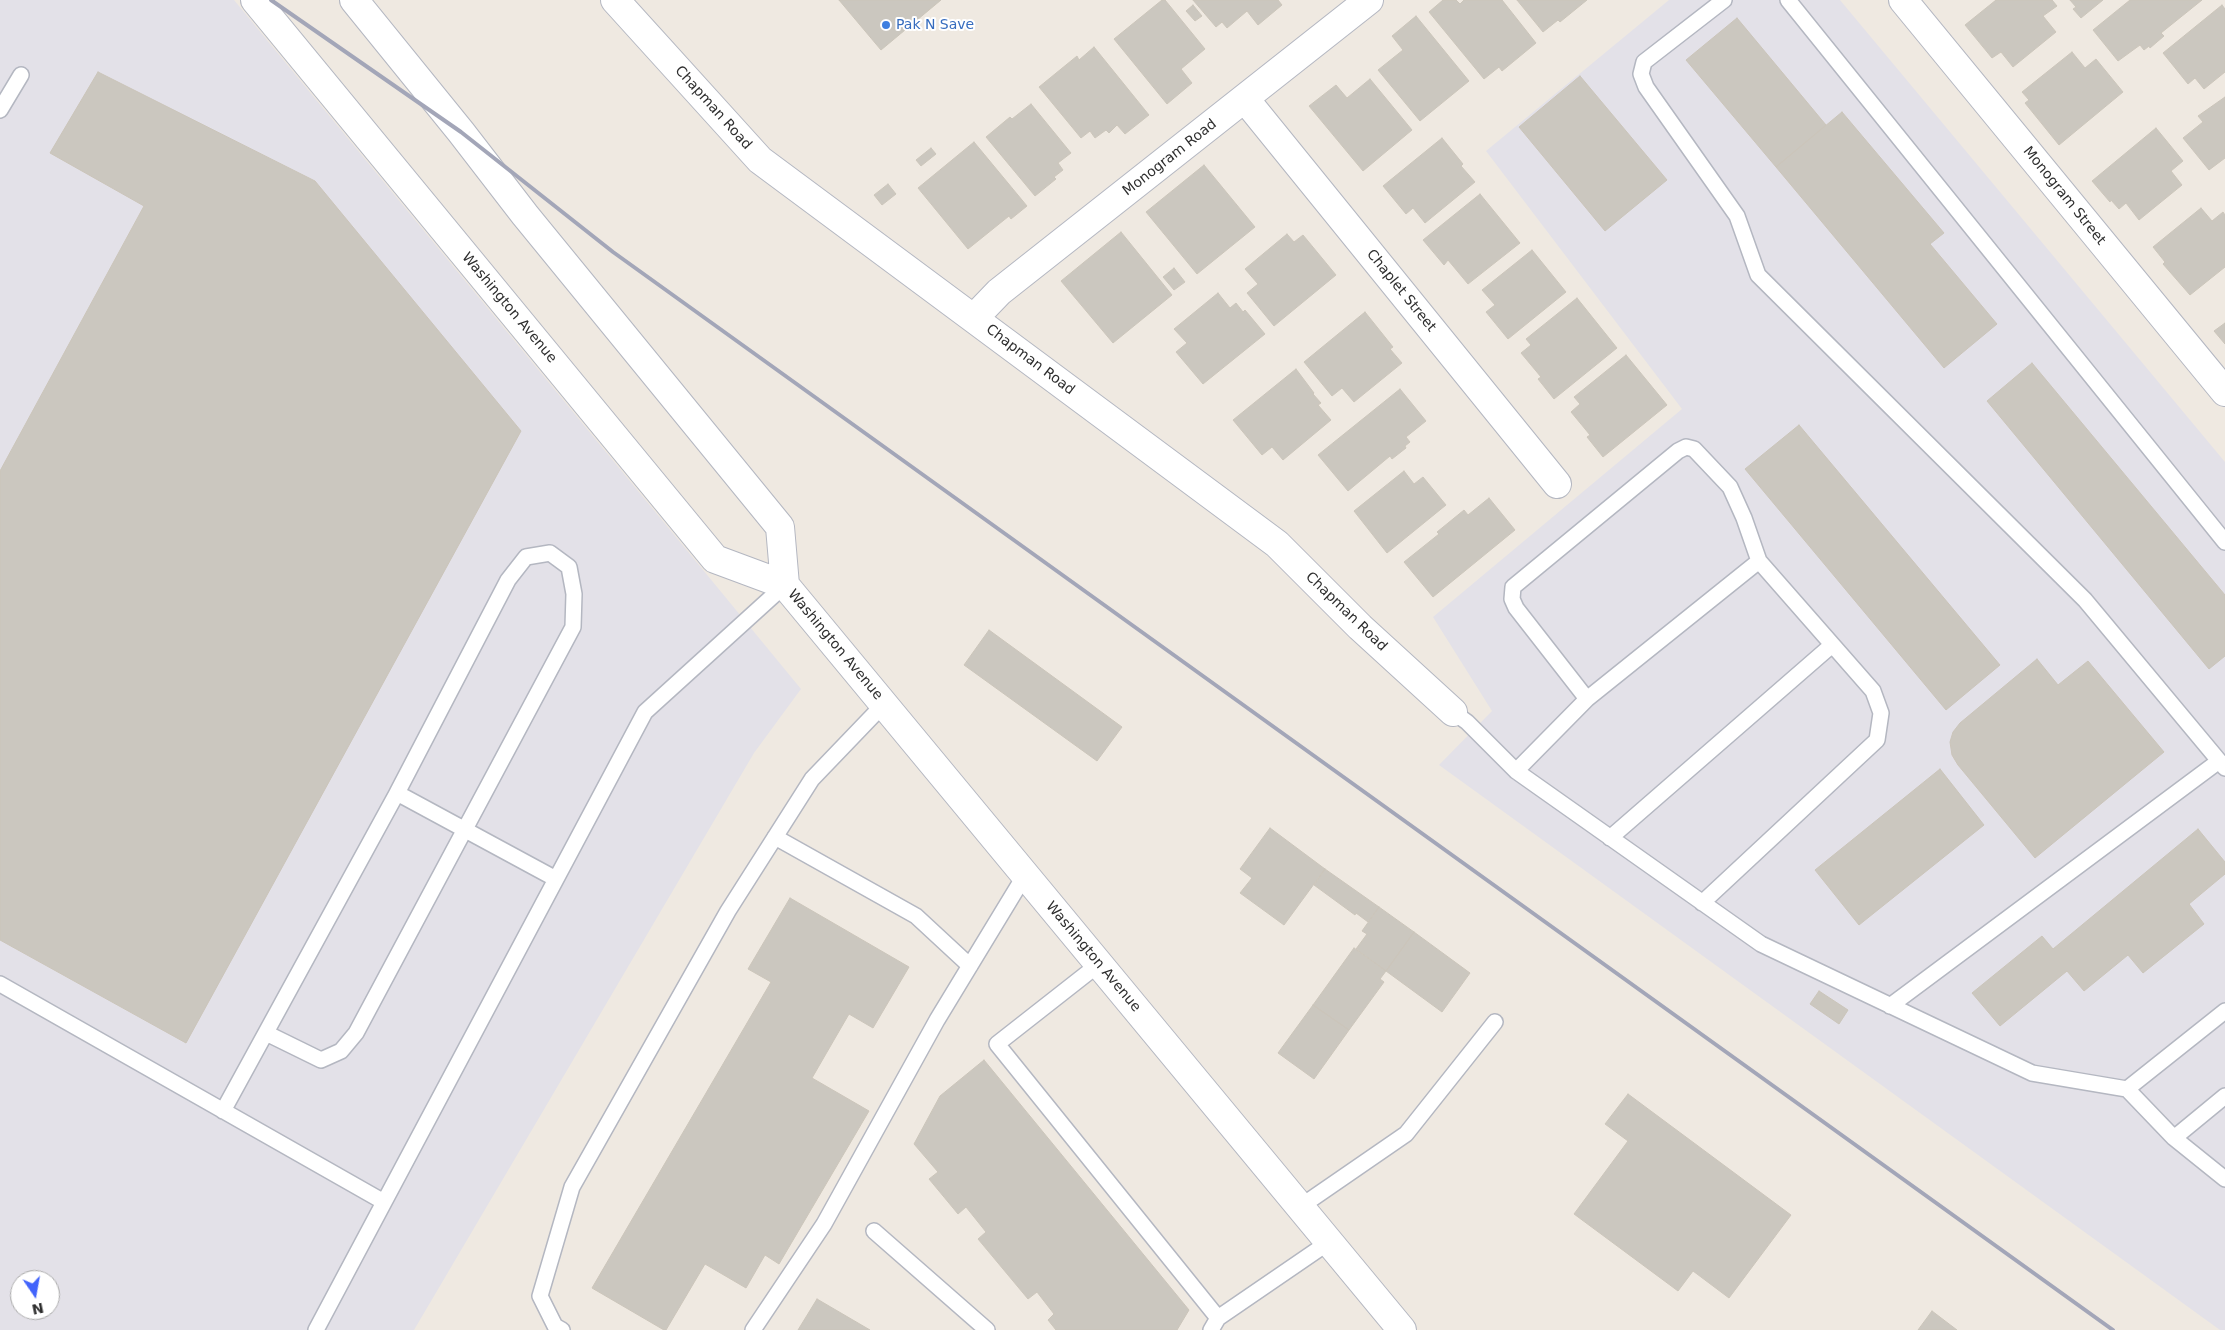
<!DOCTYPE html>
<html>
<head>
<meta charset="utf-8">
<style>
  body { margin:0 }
  #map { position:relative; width:2225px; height:1330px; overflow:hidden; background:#efe9e1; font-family:"DejaVu Sans",sans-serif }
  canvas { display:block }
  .north { position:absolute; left:10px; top:1270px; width:50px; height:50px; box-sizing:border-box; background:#fff; border:1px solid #ababab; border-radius:50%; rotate:168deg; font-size:14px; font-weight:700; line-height:20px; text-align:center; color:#2e2e2e }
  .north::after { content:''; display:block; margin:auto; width:18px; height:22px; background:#4264fb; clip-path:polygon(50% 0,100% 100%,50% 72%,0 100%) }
</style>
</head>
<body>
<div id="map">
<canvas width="2225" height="1330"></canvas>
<div class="north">N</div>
</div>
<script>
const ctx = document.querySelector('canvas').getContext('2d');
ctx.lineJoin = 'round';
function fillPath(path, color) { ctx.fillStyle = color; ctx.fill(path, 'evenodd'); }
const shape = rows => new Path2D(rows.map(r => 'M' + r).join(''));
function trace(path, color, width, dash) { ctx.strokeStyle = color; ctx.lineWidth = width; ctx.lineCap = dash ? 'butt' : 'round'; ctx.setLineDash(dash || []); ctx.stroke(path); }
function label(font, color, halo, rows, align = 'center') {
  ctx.font = font + ' "DejaVu Sans",sans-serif'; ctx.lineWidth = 4; ctx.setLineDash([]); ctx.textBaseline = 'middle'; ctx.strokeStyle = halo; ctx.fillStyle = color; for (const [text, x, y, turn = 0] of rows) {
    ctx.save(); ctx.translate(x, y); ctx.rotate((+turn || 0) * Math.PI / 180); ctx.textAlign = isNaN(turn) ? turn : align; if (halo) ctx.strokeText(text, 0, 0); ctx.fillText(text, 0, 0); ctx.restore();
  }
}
fillPath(shape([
  [0,0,234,0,801,689,754,753,414,1330,0,1330],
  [20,1280,50,1280,50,1310,20,1310],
  [1669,0,1840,0,2225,462,2225,1330,2220,1330,1439,765,1492,711,1433,617,1682,409,1486,151]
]), '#e3e1e8');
const building = shape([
  [839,0,941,0,881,50,839,0],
  [1162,0,1165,0,1205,49,1181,69,1192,83,1167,104,1114,39,1162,0],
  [1193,0,1278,0,1282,5,1258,25,1247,11,1227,28,1222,22,1216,27,1193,0],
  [1443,0,1456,0,1460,4,1464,0,1502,0,1536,43,1502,71,1499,67,1484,79,1429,12,1443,0],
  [1517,0,1587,0,1560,22,1558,20,1543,32,1517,0],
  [1996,0,2052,0,2057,6,2043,16,2056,32,2013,67,2001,52,1992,58,1965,25,1996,0],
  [2070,0,2103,0,2081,18,2073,9,2076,7,2070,0],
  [2130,0,2202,0,2161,33,2164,36,2150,48,2149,46,2144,50,2140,45,2118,61,2093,30,2130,0],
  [1193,5,1202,16,1195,21,1186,11,1193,5],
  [2222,5,2225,9,2225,72,2204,89,2195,78,2188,84,2163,53,2222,5],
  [1416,16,1469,81,1420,121,1378,70,1403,50,1392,36,1416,16],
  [1737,18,1826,125,1776,167,1686,60,1737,18],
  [1094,47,1149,115,1125,134,1117,125,1109,133,1106,130,1095,138,1090,131,1081,138,1039,87,1077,56,1079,60,1094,47],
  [2072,52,2085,68,2096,59,2123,92,2059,145,2025,103,2029,100,2022,92,2072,52],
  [98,72,315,181,521,431,186,1043,0,940,0,471,144,206,50,153,98,72],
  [1580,76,1667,180,1605,231,1519,127,1580,76],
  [1370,79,1412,130,1363,171,1309,106,1336,85,1347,98,1370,79],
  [2225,97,2225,158,2209,170,2183,138,2203,122,2198,116,2225,97],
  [1031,104,1071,153,1058,163,1063,170,1054,177,1056,179,1035,196,986,137,1010,117,1012,119,1031,104],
  [1842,112,1944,233,1930,244,1997,324,1944,368,1776,167,1842,112],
  [2156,128,2183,161,2171,171,2182,185,2139,220,2126,203,2119,209,2111,200,2110,202,2092,181,2156,128],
  [1442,138,1463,164,1461,166,1475,182,1425,223,1413,208,1406,214,1383,186,1442,138],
  [974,142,1027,206,1011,219,1009,216,968,249,918,188,974,142],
  [931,148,936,154,921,166,916,160,931,148],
  [1204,165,1255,227,1197,274,1146,212,1204,165],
  [888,184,896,194,882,205,874,195,888,184],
  [1480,194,1520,243,1468,284,1448,260,1444,265,1423,240,1480,194],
  [2201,208,2212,221,2223,212,2225,215,2225,267,2190,295,2163,264,2165,262,2153,247,2201,208],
  [1121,232,1172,295,1113,343,1061,281,1121,232],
  [1287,234,1294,242,1303,235,1336,275,1274,326,1247,293,1258,284,1245,269,1287,234],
  [1532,250,1566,292,1508,339,1486,312,1495,305,1482,290,1532,250],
  [1174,268,1185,282,1174,290,1163,277,1174,268],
  [1218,293,1230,308,1236,303,1243,312,1245,310,1265,334,1203,384,1176,352,1187,343,1174,329,1218,293],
  [1577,298,1617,348,1554,399,1538,379,1541,377,1521,353,1531,345,1526,339,1577,298],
  [1365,312,1393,347,1390,349,1402,363,1354,402,1342,388,1332,396,1304,362,1365,312],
  [2225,323,2225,344,2214,331,2225,323],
  [1626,355,1667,405,1603,457,1587,437,1590,435,1571,412,1580,404,1574,397,1626,355],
  [2032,363,2225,595,2225,656,2209,669,1987,401,2032,363],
  [1296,369,1314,393,1313,394,1321,403,1318,405,1331,420,1283,460,1272,447,1262,455,1233,420,1296,369],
  [1400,389,1426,421,1406,437,1410,442,1405,446,1406,448,1392,459,1390,456,1348,491,1318,455,1400,389],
  [1799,425,2000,665,1946,710,1745,469,1799,425],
  [1404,471,1414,484,1423,477,1446,505,1387,553,1354,511,1404,471],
  [1489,498,1515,530,1433,597,1404,562,1439,534,1437,532,1464,510,1468,515,1489,498],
  [989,630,1122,727,1097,761,964,665,989,630],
  [2037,659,2058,685,2088,661,2164,752,2035,858,1958,765,1952,755,1950,742,1953,732,1960,723,2037,659],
  [1940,769,1984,825,1859,925,1815,870,1940,769],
  [1270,828,1325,869,1284,925,1240,893,1252,878,1240,869,1270,828],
  [2198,829,2225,862,2225,874,2189,904,2204,924,2143,973,2128,955,2084,991,2067,971,2000,1026,1972,993,2042,936,2053,949,2198,829],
  [1325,869,1379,907,1368,922,1356,913,1355,915,1314,885,1325,869],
  [790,898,909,967,873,1028,849,1014,812,1078,869,1111,779,1264,765,1255,746,1288,705,1264,666,1330,664,1330,592,1288,771,982,748,969,790,898],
  [1379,907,1414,932,1386,971,1356,949,1367,934,1362,931,1379,907],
  [1414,932,1470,973,1442,1012,1386,971,1414,932],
  [1354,948,1386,971,1380,979,1384,982,1349,1030,1313,1005,1354,948],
  [1819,991,1848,1010,1839,1024,1810,1004,1819,991],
  [1313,1005,1349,1030,1314,1079,1278,1053,1313,1005],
  [984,1060,1189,1310,1177,1330,1056,1330,1048,1320,1054,1314,1037,1292,1028,1299,978,1239,986,1232,966,1207,958,1214,929,1179,938,1172,914,1144,940,1096,984,1060],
  [1628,1094,1791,1215,1729,1298,1693,1271,1678,1291,1574,1214,1628,1141,1605,1124,1628,1094],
  [817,1299,870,1330,798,1330,817,1299],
  [1932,1311,1957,1330,1918,1330,1932,1311]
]);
fillPath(building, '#cbc7bf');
trace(building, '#cbc5ba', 1);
const lane = shape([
  [1724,0,1644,62,1641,74,1646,87,1737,216,1758,275,2085,600,2225,768],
  [1788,0,2225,542],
  [0,110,21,75],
  [1587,699,1759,561],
  [1453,712,1467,722,1516,771,1761,944,2032,1073,2127,1089,2225,1011],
  [1516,771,1587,699,1516,608,1512,599,1513,587,1678,451,1686,447,1694,449,1730,487,1744,518,1759,561,1873,691,1881,713,1877,740,1702,903],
  [775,837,916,916,970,966],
  [1610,838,1832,645],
  [1099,964,997,1044,1218,1318],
  [0,984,384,1202],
  [1890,1006,2219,761],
  [266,1033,321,1060,341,1051,356,1033,573,627,574,594,569,567,550,553,526,557,508,580,397,793],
  [2127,1089,2174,1138,2225,1179],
  [223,1111,397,793,556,879],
  [2174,1138,2225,1096],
  [1300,1207,1406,1134,1495,1022],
  [874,1231,987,1330],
  [316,1330,645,712,785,585],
  [562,1330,555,1326,540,1296,572,1187,728,911,812,779,884,704],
  [753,1330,824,1224,937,1020,1025,875],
  [1211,1330,1218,1318,1329,1242]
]);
const street = shape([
  [615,0,760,160,1277,544,1360,627,1453,712],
  [1903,0,2225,392],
  [1245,99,1557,484],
  [974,318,999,292,1369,0]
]);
const secondary = shape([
  [255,0,715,559,785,585,1402,1330],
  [354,0,461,132,525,215,780,527,785,585]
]);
trace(lane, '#b4b7c1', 18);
trace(street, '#b4b7c1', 30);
trace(secondary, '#b4b7c1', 30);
trace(lane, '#fff', 15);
trace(street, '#fff', 28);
trace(secondary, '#fff', 28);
trace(shape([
  [271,0,461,132,613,252,2113,1330]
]), '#a3a6b8', 4);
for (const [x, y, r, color] of [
  [886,25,5,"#3f7fe0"]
]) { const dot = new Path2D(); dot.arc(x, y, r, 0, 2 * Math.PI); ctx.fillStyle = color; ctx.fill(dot); trace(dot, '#fff', 2); }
label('14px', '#366cbe', '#fff', [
  ["Pak N Save",896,25]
], 'left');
label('14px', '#2e2e2e', '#fff', [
  ["Chapman Road",713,108,48],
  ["Monogram Road",1170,158,-38],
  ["Monogram Street",2064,196,51],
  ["Chaplet Street",1401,291,51],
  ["Washington Avenue",509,308,50],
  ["Chapman Road",1030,360,37],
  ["Chapman Road",1346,612,44],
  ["Washington Avenue",835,645,50],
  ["Washington Avenue",1093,957,50]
]);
</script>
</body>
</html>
